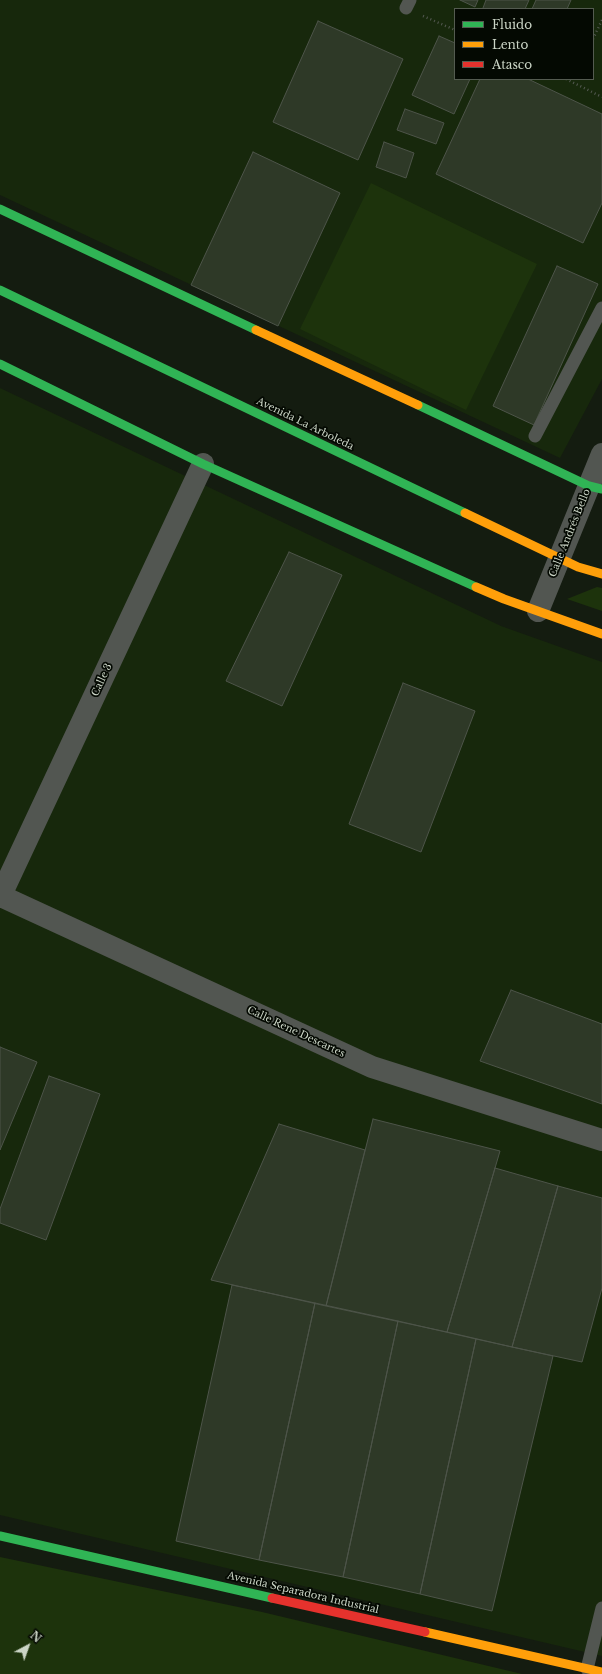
<!DOCTYPE html>
<html>
<head>
<meta charset="utf-8">
<style>
  body { margin:0 }
  #map { position:relative; width:602px; height:1674px; overflow:hidden; background:#141c10; font-family:"Libre Baskerville",serif }
  canvas { display:block }
  .legend { position:absolute; left:454px; top:8px; width:140px; height:72px; box-sizing:border-box; background:#040902; border:1px solid #545b50; margin:0; padding:5px 7px; list-style:none; font-size:12px; color:#cbd5c6 }
  .legend li { display:flex; align-items:center; gap:8px; height:20px }
  .legend b { width:20px; border:1px solid #545b50 }
  .north { position:absolute; left:8px; top:1626px; width:40px; height:40px; -webkit-text-stroke:3px #040902; paint-order:stroke; rotate:41deg; font-size:11px; font-weight:700; line-height:16px; text-align:center; color:#cbd5c6 }
  .north::after { content:''; display:block; margin:auto; width:14px; height:18px; background:#cbd5c6; clip-path:polygon(50% 0,100% 100%,50% 72%,0 100%) }
</style>
</head>
<body>
<div id="map">
<canvas width="602" height="1674"></canvas>
<ul class="legend">
<li><b style="height:5px;background:#30b455"></b>Fluido</li>
<li><b style="height:5px;background:#ff9f0a"></b>Lento</li>
<li><b style="height:5px;background:#e5322d"></b>Atasco</li>
</ul>
<div class="north">N</div>
</div>
<script>
const ctx = document.querySelector('canvas').getContext('2d');
ctx.lineJoin = 'round';
function fillPath(path, color) { ctx.fillStyle = color; ctx.fill(path, 'evenodd'); }
const shape = rows => new Path2D(rows.map(r => 'M' + r).join(''));
function trace(path, color, width, dash) { ctx.strokeStyle = color; ctx.lineWidth = width; ctx.lineCap = dash ? 'butt' : 'round'; ctx.setLineDash(dash || []); ctx.stroke(path); }
function label(font, color, halo, rows, align = 'center') {
  ctx.font = font + ' "Libre Baskerville",serif'; ctx.lineWidth = 3.5; ctx.setLineDash([]); ctx.textBaseline = 'middle'; ctx.strokeStyle = halo; ctx.fillStyle = color; for (const [text, x, y, turn = 0] of rows) {
    ctx.save(); ctx.translate(x, y); ctx.rotate((+turn || 0) * Math.PI / 180); ctx.textAlign = isNaN(turn) ? turn : align; if (halo) ctx.strokeText(text, 0, 0); ctx.fillText(text, 0, 0); ctx.restore();
  }
}
fillPath(shape([
  [0,0,602,0,602,379,560,458,0,195],
  [455,9,593,9,593,79,455,79],
  [0,388,501,626,602,662,602,1656,0,1515]
]), '#17280c');
fillPath(shape([
  [371,183,537,264,466,410,300,329],
  [597,587,602,588,602,611,567,599],
  [0,1557,262,1612,522,1674,0,1674]
]), '#1d330c');
const building = shape([
  [460,0,478,0,475,7,460,0],
  [486,0,529,0,525,9,484,9,483,8,486,0],
  [536,0,571,0,567,9,532,9,536,0],
  [318,21,403,59,358,160,273,122,318,21],
  [439,36,455,43,455,79,470,79,454,114,412,95,439,36],
  [480,79,528,79,602,114,602,203,583,243,436,174,480,79],
  [405,109,444,123,436,144,397,130,405,109],
  [384,142,414,153,406,178,376,167,384,142],
  [253,152,340,193,278,326,191,285,253,152],
  [557,266,598,284,534,425,493,406,557,266],
  [289,552,342,575,282,706,226,681,289,552],
  [403,683,475,711,421,852,349,824,403,683],
  [511,990,602,1024,602,1104,480,1061,511,990],
  [0,1047,37,1062,0,1150,0,1047],
  [49,1076,100,1094,46,1240,0,1223,0,1209,49,1076],
  [373,1119,500,1151,447,1332,326,1306,373,1119],
  [279,1124,365,1150,326,1306,211,1280,279,1124],
  [495,1168,558,1186,512,1347,447,1332,495,1168],
  [558,1186,602,1198,602,1288,582,1362,512,1347,558,1186],
  [232,1285,315,1303,259,1560,176,1541,232,1285],
  [315,1303,398,1321,343,1577,259,1560,315,1303],
  [398,1321,476,1339,420,1594,343,1577,398,1321],
  [476,1339,553,1356,492,1611,420,1594,476,1339]
]);
fillPath(building, '#2e3927');
trace(building, '#4d5449', 1);
trace(shape([
  [423,16,455,30],
  [593,39,602,20],
  [566,79,602,97]
]), '#555a53', 2.5, [1, 3]);
trace(shape([
  [406,8,410,0],
  [535,436,602,308],
  [587,1669,602,1608]
]), '#525651', 13);
trace(shape([
  [538,611,602,454],
  [1,896,372,1067,602,1140],
  [0,897,203,464]
]), '#525651', 22);
trace(shape([
  [0,209,256,330],
  [0,290,465,513],
  [0,364,203,464,476,587],
  [418,405,589,486,602,489],
  [0,1536,272,1598]
]), '#30b455', 9);
trace(shape([
  [256,330,418,405],
  [465,513,578,567,602,574],
  [476,587,504,599,602,634],
  [425,1632,602,1672]
]), '#ff9f0a', 9);
trace(shape([
  [272,1598,425,1632]
]), '#e5322d', 9);
label('10px', '#cbd5c6', '#040902', [
  ["Avenida La Arboleda",305,424,26],
  ["Calle Andrés Bello",570,533,-68],
  ["Calle 3",102,680,-65],
  ["Calle Rene Descartes",296,1032,25],
  ["Avenida Separadora Industrial",303,1593,13]
]);
</script>
</body>
</html>
